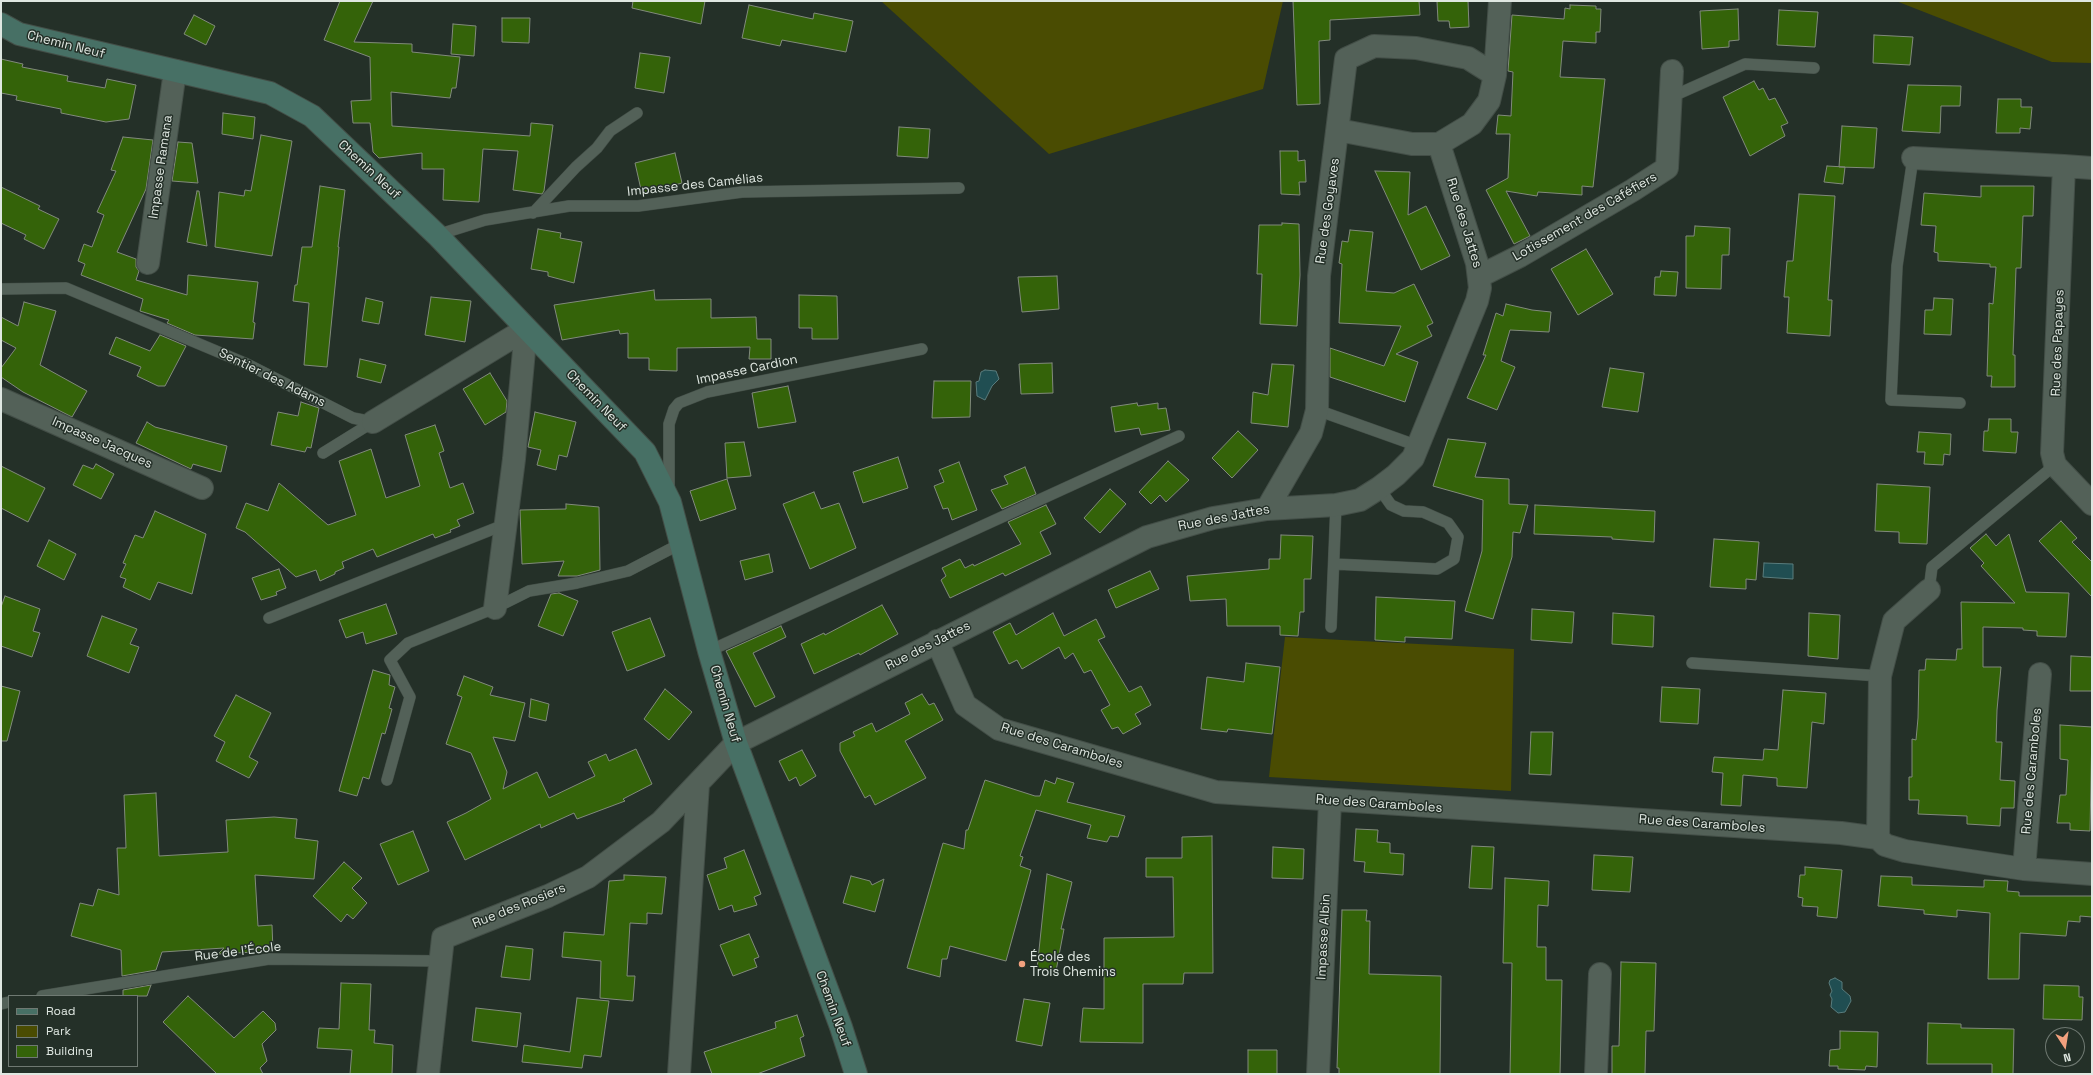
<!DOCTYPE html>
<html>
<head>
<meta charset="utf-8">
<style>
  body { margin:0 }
  #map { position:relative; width:2093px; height:1075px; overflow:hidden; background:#243028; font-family:"Space Grotesk",sans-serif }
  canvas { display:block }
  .frame { position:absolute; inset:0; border:2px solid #dfe7e1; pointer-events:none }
  .legend { position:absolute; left:8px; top:995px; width:130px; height:72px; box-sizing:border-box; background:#243028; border:1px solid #6f7972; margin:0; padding:5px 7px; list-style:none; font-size:12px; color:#dfe7e1 }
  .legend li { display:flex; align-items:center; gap:8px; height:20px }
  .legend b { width:20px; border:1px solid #6f7972 }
  .north { position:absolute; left:2045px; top:1027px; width:40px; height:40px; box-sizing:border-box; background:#243028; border:1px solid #6f7972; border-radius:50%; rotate:168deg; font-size:11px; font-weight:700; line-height:16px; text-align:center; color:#dfe7e1 }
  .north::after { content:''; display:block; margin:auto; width:14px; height:18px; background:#f2a17e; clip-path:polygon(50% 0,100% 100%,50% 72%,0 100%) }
</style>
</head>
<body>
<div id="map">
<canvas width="2093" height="1075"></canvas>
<div class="frame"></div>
<ul class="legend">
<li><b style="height:5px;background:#477065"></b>Road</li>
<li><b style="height:11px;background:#4a4c02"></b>Park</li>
<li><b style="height:11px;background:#346309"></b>Building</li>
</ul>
<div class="north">N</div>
</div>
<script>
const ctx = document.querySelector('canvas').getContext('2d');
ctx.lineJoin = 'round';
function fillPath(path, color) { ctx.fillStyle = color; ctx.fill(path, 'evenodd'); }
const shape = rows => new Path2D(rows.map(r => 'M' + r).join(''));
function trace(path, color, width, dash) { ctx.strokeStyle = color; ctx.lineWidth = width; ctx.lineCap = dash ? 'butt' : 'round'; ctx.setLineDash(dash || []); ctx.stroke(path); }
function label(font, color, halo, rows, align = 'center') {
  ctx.font = font + ' "Space Grotesk",sans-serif'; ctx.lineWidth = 3; ctx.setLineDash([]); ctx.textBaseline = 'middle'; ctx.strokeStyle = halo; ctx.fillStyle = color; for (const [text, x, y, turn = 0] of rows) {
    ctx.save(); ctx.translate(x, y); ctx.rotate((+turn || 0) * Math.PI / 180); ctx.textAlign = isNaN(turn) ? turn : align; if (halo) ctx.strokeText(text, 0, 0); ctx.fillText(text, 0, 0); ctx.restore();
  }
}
fillPath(shape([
  [881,1,1283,1,1263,89,1049,154],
  [1896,1,2092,1,2092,63,2052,62],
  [1285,637,1514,649,1511,791,1269,777]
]), '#4a4c02');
const water = shape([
  [985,370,996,371,999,379,992,386,985,400,977,396,976,382,979,381,981,372,985,370],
  [1764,563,1793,564,1793,579,1763,577,1764,563],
  [1835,978,1842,982,1842,989,1850,996,1851,1001,1845,1012,1838,1013,1831,1007,1832,999,1830,995,1832,991,1829,983,1830,980,1835,978]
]);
fillPath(water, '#204e52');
trace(water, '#597c7d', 1);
const building = shape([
  [340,1,373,1,354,42,412,44,412,52,460,57,456,88,452,88,450,98,391,92,392,126,530,136,531,123,553,125,544,191,542,194,513,190,518,151,483,149,479,202,443,200,444,169,422,169,422,153,379,158,373,152,370,123,353,123,351,101,371,100,370,57,324,40,340,1],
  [633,1,705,1,701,24,632,8,633,1],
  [1293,1,1419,1,1420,15,1330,20,1330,40,1319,41,1320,104,1297,105,1293,1],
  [1437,1,1468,1,1469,27,1450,28,1449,21,1438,21,1437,1],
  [749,5,813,19,814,13,853,21,846,52,782,40,780,46,742,38,749,5],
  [1570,5,1596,6,1596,9,1601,9,1600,32,1596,32,1596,43,1563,41,1560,77,1605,79,1593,187,1582,186,1582,195,1538,192,1537,196,1506,191,1530,236,1514,244,1486,190,1508,178,1510,134,1496,134,1498,115,1511,116,1513,72,1508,71,1512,15,1564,19,1565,8,1570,9,1570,5],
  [1738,9,1739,40,1729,41,1729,47,1702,49,1700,11,1738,9],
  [1779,10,1818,12,1815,47,1777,45,1779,10],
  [194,15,215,26,206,45,184,34,194,15],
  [502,18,530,18,529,43,502,42,502,18],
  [453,24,476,26,474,56,451,54,453,24],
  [1874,35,1913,37,1910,65,1873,63,1874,35],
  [640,53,670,57,664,93,635,88,640,53],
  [1,59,23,64,22,67,68,76,67,81,105,88,107,79,136,85,129,119,106,122,61,113,61,109,16,100,17,96,1,93,1,59],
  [1754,81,1759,90,1763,88,1769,100,1775,98,1788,123,1781,126,1785,136,1750,156,1723,97,1754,81],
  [1908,85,1961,86,1960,106,1941,106,1940,133,1902,131,1908,85],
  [1998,99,2021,99,2021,107,2032,107,2030,129,2020,128,2020,133,1996,133,1998,99],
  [223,113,255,117,253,139,222,134,223,113],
  [1842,126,1877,128,1874,168,1839,167,1842,126],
  [899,127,930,129,928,158,897,156,899,127],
  [261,135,292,141,272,256,215,247,219,192,244,196,245,190,251,191,261,135],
  [123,137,153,140,146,189,117,252,136,259,136,267,139,271,136,280,187,295,188,275,258,282,253,322,255,323,253,339,195,335,167,323,169,320,140,311,143,299,81,275,85,264,78,261,84,244,92,247,104,215,97,212,116,171,111,170,123,137],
  [178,142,192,143,198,183,172,181,178,142],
  [1280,151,1298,151,1298,161,1305,160,1306,182,1299,182,1300,195,1281,194,1280,151],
  [675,153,682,183,642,194,635,163,675,153],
  [1827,166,1845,167,1843,184,1824,182,1827,166],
  [1375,171,1410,172,1408,215,1426,206,1450,256,1421,270,1375,171],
  [320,186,345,190,338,247,339,247,327,367,304,365,309,303,293,301,295,285,297,285,302,247,312,247,320,186],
  [1981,186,2034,186,2033,216,2023,216,2021,268,2016,268,2013,355,2015,355,2015,387,1991,387,1992,376,1987,376,1989,313,1989,303,1993,304,1996,267,1990,267,1990,264,1938,261,1938,253,1934,252,1936,226,1921,225,1924,193,1981,197,1981,186],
  [1,187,40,206,38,209,59,219,44,249,24,239,26,235,1,223,1,187],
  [197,191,199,191,207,246,187,242,197,191],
  [1799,194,1835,196,1828,300,1832,300,1830,336,1787,333,1789,297,1784,297,1787,261,1793,261,1799,194],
  [1282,223,1299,224,1300,275,1297,326,1260,324,1262,274,1257,274,1259,225,1282,225,1282,223],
  [1695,226,1730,228,1729,255,1722,255,1721,289,1686,288,1686,236,1694,236,1695,226],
  [538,229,561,233,560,238,582,242,574,283,548,276,548,272,531,269,538,229],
  [1350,230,1373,232,1366,291,1394,293,1414,284,1433,323,1427,326,1432,336,1396,354,1418,362,1405,402,1330,377,1330,348,1384,366,1401,326,1339,323,1342,264,1339,263,1342,241,1348,242,1350,230],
  [1586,249,1613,294,1578,315,1551,269,1586,249],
  [1661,271,1678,272,1676,296,1654,295,1655,277,1660,277,1661,271],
  [1057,276,1059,309,1022,312,1018,277,1057,276],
  [654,290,655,300,711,299,711,318,756,317,757,339,771,339,771,359,749,359,750,347,677,348,677,371,649,370,649,358,628,358,628,333,620,334,619,330,562,340,554,305,654,290],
  [799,295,837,296,838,339,812,339,812,328,799,328,799,295],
  [431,297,471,301,465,342,425,335,431,297],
  [366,298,383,302,379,324,362,321,366,298],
  [1934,298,1953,299,1951,335,1924,334,1925,310,1933,310,1934,298],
  [24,302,56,311,40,365,87,391,72,417,23,392,1,377,1,368,16,348,1,340,1,317,18,326,24,302],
  [1506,304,1532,310,1551,312,1549,332,1510,330,1501,361,1515,367,1497,410,1467,398,1486,355,1483,355,1496,313,1503,316,1506,304],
  [160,335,186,346,165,386,158,386,137,376,141,367,109,354,116,337,150,351,160,335],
  [360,359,386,365,381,383,357,377,360,359],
  [1052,363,1053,393,1021,394,1019,364,1052,363],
  [1272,364,1294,365,1288,427,1251,423,1253,392,1268,395,1272,364],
  [1610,368,1644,373,1638,412,1602,407,1610,368],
  [490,373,507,401,506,412,485,425,463,389,490,373],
  [934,381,971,381,970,417,932,418,934,381],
  [788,386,796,422,758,428,752,393,788,386],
  [301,402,319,408,311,448,307,447,305,452,271,445,278,412,298,416,301,402],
  [1137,403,1138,406,1158,403,1158,409,1166,408,1170,430,1141,435,1139,428,1115,432,1111,407,1137,403],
  [535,412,576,422,567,457,559,455,556,470,537,465,541,450,528,447,535,412],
  [1989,419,2011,419,2011,432,2018,432,2016,453,1983,451,1984,431,1988,431,1989,419],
  [147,422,155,427,227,446,221,472,193,464,191,469,136,443,147,422],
  [435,425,444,451,439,453,450,488,463,483,474,513,457,520,460,526,450,530,451,532,435,538,433,534,377,557,373,549,342,562,344,568,335,572,335,574,320,581,316,570,296,577,245,532,236,528,246,503,268,511,279,483,328,525,356,515,339,461,371,449,386,498,420,486,405,435,435,425],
  [1238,431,1258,450,1232,478,1212,458,1238,431],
  [1919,432,1951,434,1950,455,1944,454,1943,465,1924,464,1925,452,1917,452,1919,432],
  [1448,439,1486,443,1475,477,1509,479,1509,504,1528,505,1520,533,1513,532,1512,557,1493,619,1465,611,1482,551,1483,500,1433,486,1448,439],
  [744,442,751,476,727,478,725,443,744,442],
  [898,457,908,488,863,503,853,472,898,457],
  [1168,461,1189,480,1166,502,1160,495,1151,504,1139,492,1168,461],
  [959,462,977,510,952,520,948,508,943,509,934,486,944,482,939,470,959,462],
  [96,464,114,474,101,499,73,485,83,465,93,469,96,464],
  [1,466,45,488,28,522,1,508,1,466],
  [1025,467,1036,494,1002,509,991,490,1008,484,1004,476,1025,467],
  [727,479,736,509,700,521,690,491,727,479],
  [1877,484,1930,487,1927,544,1899,543,1899,532,1875,531,1877,484],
  [1110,489,1126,504,1100,533,1084,518,1110,489],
  [814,492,821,509,839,503,856,548,810,569,783,504,814,492],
  [566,504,599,507,600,570,577,576,558,576,564,561,522,564,520,510,566,509,566,504],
  [1046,505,1056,524,1040,532,1051,554,1005,576,1003,573,950,598,941,580,946,576,942,568,960,559,965,568,973,564,974,566,1021,544,1008,522,1046,505],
  [1535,505,1655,511,1654,542,1612,539,1612,537,1534,534,1535,505],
  [155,511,206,534,192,594,158,582,150,600,123,587,126,579,120,577,126,564,123,563,135,535,143,538,155,511],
  [2061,521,2077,538,2072,542,2092,562,2092,597,2039,541,2061,521],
  [1986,534,1996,546,2009,534,2026,592,2069,593,2066,637,2037,636,2037,631,2023,630,2023,628,1983,627,1983,667,2001,667,1997,710,1996,742,2002,742,2000,780,2015,781,2014,808,2001,808,2000,826,1967,824,1967,816,1918,814,1919,800,1909,800,1909,777,1912,777,1912,739,1916,740,1918,718,1919,670,1925,670,1926,659,1956,660,1957,649,1962,649,1961,602,2015,603,1981,566,1984,563,1970,548,1986,534],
  [1281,535,1313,536,1311,579,1304,579,1304,612,1300,612,1298,636,1280,635,1280,626,1227,626,1226,599,1190,601,1187,576,1269,569,1269,559,1280,559,1281,535],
  [1714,539,1759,542,1756,580,1746,579,1746,589,1710,587,1714,539],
  [49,540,76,554,64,580,37,566,49,540],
  [769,554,773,572,745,580,740,561,769,554],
  [279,569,286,588,276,592,277,595,261,600,252,578,279,569],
  [1150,571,1159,589,1116,608,1108,590,1150,571],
  [559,593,578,601,563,636,538,626,551,594,559,593],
  [5,596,40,609,33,631,40,633,32,657,1,646,1,607,5,596],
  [1376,597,1455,601,1452,639,1405,637,1405,642,1375,640,1376,597],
  [386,604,397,634,366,644,363,632,346,638,339,620,386,604],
  [882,605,898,634,860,655,859,653,814,674,801,644,824,633,825,635,882,605],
  [1532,609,1574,612,1572,643,1531,640,1532,609],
  [1053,613,1064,636,1096,619,1105,637,1098,640,1129,692,1141,686,1151,705,1135,714,1141,724,1123,734,1118,727,1112,729,1101,710,1110,705,1091,670,1084,673,1073,653,1065,659,1059,647,1022,669,1017,660,1009,664,993,632,1010,623,1016,635,1053,613],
  [1613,613,1654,616,1653,647,1612,644,1613,613],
  [1809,613,1840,615,1838,659,1808,656,1809,613],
  [102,616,137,629,130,644,139,647,129,673,87,656,102,616],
  [650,618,665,656,627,671,612,632,650,618],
  [781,626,786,637,753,653,775,697,755,707,726,651,781,626],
  [2071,656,2092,657,2092,691,2070,691,2071,656],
  [1246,663,1280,667,1272,734,1228,729,1227,732,1201,729,1207,677,1244,682,1246,663],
  [373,670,390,675,389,685,395,687,389,708,392,709,385,734,382,733,369,779,363,777,357,796,339,791,373,670],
  [464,676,493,687,490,695,525,703,515,741,493,737,507,772,503,789,537,772,549,798,595,776,588,762,606,754,609,761,636,749,652,784,623,799,625,801,577,819,574,813,541,828,540,824,465,860,447,822,466,813,491,799,471,753,446,744,462,697,457,695,464,676],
  [1,686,20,691,7,741,1,741,1,686],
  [1662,687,1700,689,1698,724,1660,722,1662,687],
  [665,689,692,712,669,740,644,719,665,689],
  [1783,690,1826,693,1824,724,1812,722,1807,788,1777,786,1777,778,1743,775,1741,806,1721,805,1723,773,1712,772,1714,757,1763,760,1764,749,1778,750,1783,690],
  [922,694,929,705,934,703,943,720,905,741,926,778,875,805,870,795,865,798,840,751,840,743,855,736,853,732,872,723,876,732,910,714,905,703,922,694],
  [236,695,271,713,249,757,258,762,249,778,216,761,225,742,214,736,236,695],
  [531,699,549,704,546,721,529,717,531,699],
  [2060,725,2092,727,2090,831,2070,830,2070,823,2057,823,2060,795,2066,795,2068,760,2060,759,2060,725],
  [1531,732,1553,732,1551,775,1529,774,1531,732],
  [802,750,816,776,800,786,796,777,789,781,779,761,802,750],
  [1057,778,1074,783,1067,802,1125,816,1118,837,1110,836,1107,842,1087,838,1091,825,1036,810,1020,856,1023,857,1020,866,1031,870,1006,961,950,946,947,959,942,959,940,977,907,968,943,843,964,849,966,830,968,830,985,780,1035,796,1040,796,1045,780,1055,784,1057,778],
  [156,793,159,856,228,852,226,820,274,817,297,819,295,838,318,841,314,879,255,875,258,926,272,925,273,951,218,954,224,948,162,952,156,970,122,976,121,950,71,936,80,903,93,906,98,889,119,895,117,848,126,848,124,795,156,793],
  [1356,829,1378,830,1377,842,1390,843,1390,853,1404,854,1403,875,1364,872,1365,862,1354,861,1356,829],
  [413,831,429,871,398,885,380,844,413,831],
  [1212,836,1213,973,1184,973,1183,984,1143,984,1143,1043,1080,1042,1083,1008,1104,1009,1104,938,1174,937,1173,877,1146,877,1146,858,1182,858,1182,837,1212,836],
  [1472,846,1494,847,1492,889,1469,888,1472,846],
  [1273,847,1304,849,1303,879,1272,878,1273,847],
  [744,850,761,894,754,897,757,905,734,912,732,905,719,910,707,875,727,868,724,858,744,850],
  [1594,855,1633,857,1630,892,1592,890,1594,855],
  [344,862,362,878,352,888,367,903,353,919,347,914,341,922,313,896,344,862],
  [1805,867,1842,870,1837,918,1817,916,1818,907,1802,906,1803,898,1798,897,1800,875,1805,875,1805,867],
  [1047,874,1072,882,1061,929,1064,929,1056,971,1037,969,1047,874],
  [624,875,666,877,662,914,647,913,647,924,630,923,627,976,635,976,633,1001,600,998,601,961,562,957,564,932,604,935,609,881,624,880,624,875],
  [851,876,870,881,872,885,884,879,875,912,843,903,851,876],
  [1881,876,1912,877,1912,885,1984,887,1984,880,2008,881,2007,891,2019,892,2019,896,2092,896,2092,917,2080,916,2080,922,2068,921,2066,936,2020,933,2019,979,1988,979,1990,913,1957,910,1957,917,1924,914,1924,910,1878,906,1881,876],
  [1505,878,1549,881,1548,906,1538,905,1537,947,1546,947,1546,980,1562,980,1560,1074,1510,1074,1512,963,1503,963,1505,878],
  [1342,910,1367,910,1366,921,1370,921,1369,974,1441,976,1440,1074,1339,1074,1339,1068,1337,1068,1342,910],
  [749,934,759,957,754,959,757,967,733,976,720,945,749,934],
  [506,946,533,949,530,980,501,977,506,946],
  [1621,962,1656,963,1654,1031,1646,1031,1645,1074,1612,1074,1612,1046,1619,1046,1621,962],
  [341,983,371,984,369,1030,375,1030,374,1043,393,1045,392,1074,350,1074,352,1050,317,1048,319,1028,339,1029,341,983],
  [151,985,147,996,123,996,123,990,151,985],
  [2044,985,2079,986,2079,997,2083,997,2082,1020,2043,1019,2044,985],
  [188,996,234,1038,263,1011,275,1023,276,1030,262,1044,267,1061,260,1068,263,1074,217,1074,163,1022,188,996],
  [577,998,609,1001,601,1057,584,1055,582,1068,522,1062,524,1045,570,1052,577,998],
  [1024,999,1050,1003,1042,1046,1016,1041,1024,999],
  [476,1008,521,1013,517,1047,472,1041,476,1008],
  [797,1015,804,1036,800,1038,805,1056,757,1074,712,1074,704,1052,776,1028,775,1022,797,1015],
  [1928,1023,1961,1024,1961,1028,2014,1029,2013,1074,1992,1074,1992,1064,1927,1064,1928,1023],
  [1840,1031,1878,1032,1877,1067,1866,1066,1865,1070,1838,1069,1838,1066,1829,1066,1830,1050,1840,1049,1840,1031],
  [1248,1050,1277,1050,1277,1074,1248,1074,1248,1050]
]);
fillPath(building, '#346309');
trace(building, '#818a7c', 1);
const lane = shape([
  [1671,97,1745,64,1814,68],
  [1913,158,1897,266,1891,400,1960,403],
  [533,213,576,167,597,148,610,131,637,113],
  [437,235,485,220,569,206,638,206,742,192,959,188],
  [1,289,66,288,247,364,353,418,373,422],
  [1317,410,1418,446],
  [323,453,373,422],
  [669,491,669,424,674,409,679,403,707,392,922,349],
  [1334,564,1437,569,1454,559,1458,537,1448,523,1423,512,1404,511,1391,505,1379,488],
  [1929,590,1932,567,2055,465],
  [269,618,506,524],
  [1331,627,1336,505],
  [709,651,1179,436],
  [1692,663,1880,676],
  [387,780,410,697,390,660,408,643,495,608,529,591,577,583,628,571,680,544],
  [42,996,269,959,440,961],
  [1,1004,9,1002]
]);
const street = shape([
  [1338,130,1412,144,1439,144,1472,124,1489,101,1495,75,1500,1],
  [1913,158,2064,166,2052,453,2055,465,2092,504],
  [2064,166,2092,168],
  [148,263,175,71],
  [1480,276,1520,256,1633,190,1667,168,1672,71],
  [1,399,202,488],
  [373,422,526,329],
  [1267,509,1311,433,1317,410,1319,276,1346,59,1374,46,1416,48,1468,58,1495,75],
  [495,608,514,459,526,329],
  [937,641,965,705,999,729,1216,792,1841,833,1878,838,1885,845,1905,851,2024,869,2092,874],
  [1878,838,1880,676,1894,621,1929,590],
  [2024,869,2040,674],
  [428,1074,443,938,548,896,588,877,661,822,736,743,1147,537,1213,518,1267,509,1336,505,1360,500,1379,488,1396,475,1413,458,1477,301,1480,288,1477,263,1439,144],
  [679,1074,698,784],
  [1318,1074,1330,801],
  [1596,1074,1600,974]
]);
const secondary = shape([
  [1,24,19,34,270,93,312,116,437,235,645,452,670,502,709,651,736,743,841,1027,856,1074]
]);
trace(lane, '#434e47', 12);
trace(street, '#434e47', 24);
trace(secondary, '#434e47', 24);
trace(lane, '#536158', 11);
trace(street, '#536158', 22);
trace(secondary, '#477065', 22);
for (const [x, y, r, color] of [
  [1022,964,4,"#f2a17e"]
]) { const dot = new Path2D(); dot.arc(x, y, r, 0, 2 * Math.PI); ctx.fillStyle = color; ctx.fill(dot); trace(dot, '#243028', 1.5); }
label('13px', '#dfe7e1', '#243028', [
  ["Chemin Neuf",66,45,14],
  ["Impasse Ramana",161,167,-82],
  ["Chemin Neuf",369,170,43],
  ["Impasse des Camélias",695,185,-6],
  ["Rue des Goyaves",1328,211,-82],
  ["Lotissement des Caféfiers",1585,217,-30],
  ["Rue des Jattes",1464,223,73],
  ["Rue des Papayes",2058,343,-88],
  ["Impasse Cardion",747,370,-12],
  ["Sentier des Adams",272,378,26],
  ["Chemin Neuf",596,401,46],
  ["Impasse Jacques",102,443,24],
  ["Rue des Jattes",1224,518,-11],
  ["Rue des Jattes",928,646,-27],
  ["Chemin Neuf",725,704,74],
  ["Rue des Caramboles",1062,746,17],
  ["Rue des Caramboles",2032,771,-85],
  ["Rue des Caramboles",1379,804,4],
  ["Rue des Caramboles",1702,824,4],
  ["Rue des Rosiers",519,906,-22],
  ["Impasse Albin",1324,937,-87],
  ["Rue de l'École",238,952,-7],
  ["Chemin Neuf",833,1009,70]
]);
label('13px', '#dfe7e1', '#243028', [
  ["École des",1030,957],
  ["Trois Chemins",1030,972]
], 'left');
</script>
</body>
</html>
